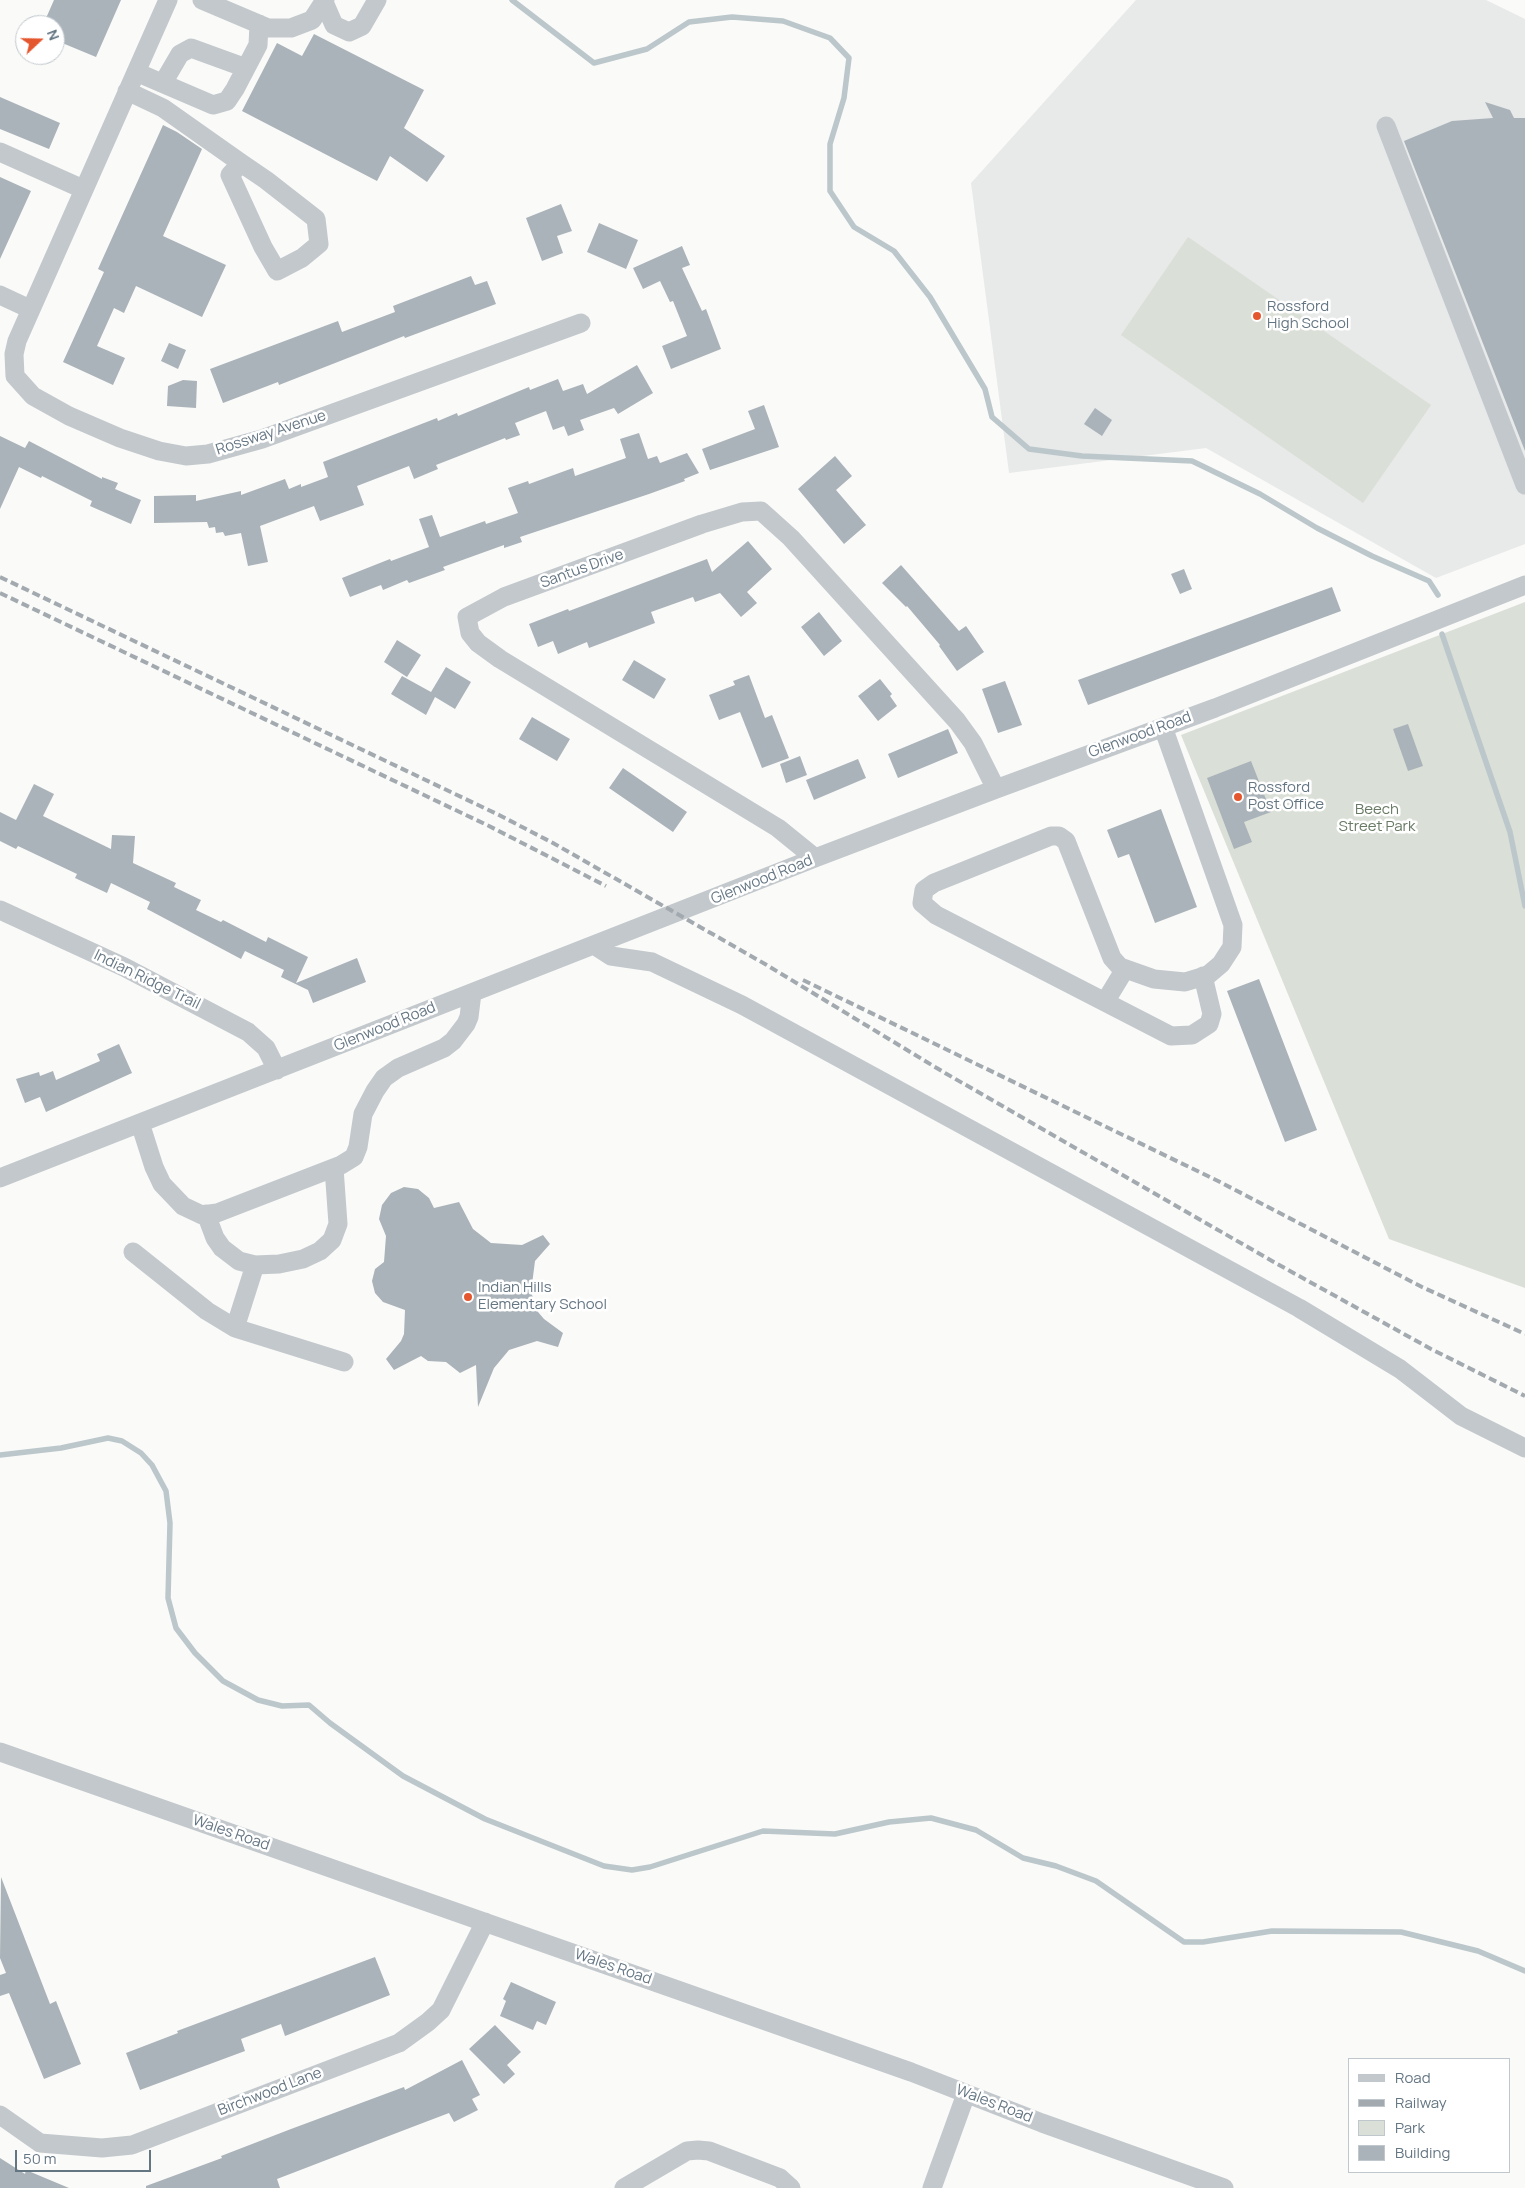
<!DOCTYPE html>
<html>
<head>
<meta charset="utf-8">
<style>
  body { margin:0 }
  #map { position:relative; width:1525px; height:2188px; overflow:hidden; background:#fafaf8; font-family:Manrope,sans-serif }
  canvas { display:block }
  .legend { position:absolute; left:1348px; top:2058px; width:162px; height:115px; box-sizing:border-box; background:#fff; border:1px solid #c1c8cd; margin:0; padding:6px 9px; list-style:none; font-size:15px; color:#657683 }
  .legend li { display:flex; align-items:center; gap:10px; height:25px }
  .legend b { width:25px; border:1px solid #c1c8cd }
  .north { position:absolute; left:15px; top:15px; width:50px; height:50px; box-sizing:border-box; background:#fff; border:1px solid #c1c8cd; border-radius:50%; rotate:69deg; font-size:14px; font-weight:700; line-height:20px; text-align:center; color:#657683 }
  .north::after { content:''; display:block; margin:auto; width:18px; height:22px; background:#e4572e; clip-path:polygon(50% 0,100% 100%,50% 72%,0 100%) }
  .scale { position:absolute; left:15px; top:2150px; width:136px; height:22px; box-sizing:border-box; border:2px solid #657683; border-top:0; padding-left:6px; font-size:15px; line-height:18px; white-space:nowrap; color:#657683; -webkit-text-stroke:4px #fff; paint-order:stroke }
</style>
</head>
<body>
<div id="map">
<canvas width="1525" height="2188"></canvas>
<ul class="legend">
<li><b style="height:6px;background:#c3c8cc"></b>Road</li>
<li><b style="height:6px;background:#a2aab0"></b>Railway</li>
<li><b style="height:14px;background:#dadfd7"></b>Park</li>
<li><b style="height:14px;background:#aab3b9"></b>Building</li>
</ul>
<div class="north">N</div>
<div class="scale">50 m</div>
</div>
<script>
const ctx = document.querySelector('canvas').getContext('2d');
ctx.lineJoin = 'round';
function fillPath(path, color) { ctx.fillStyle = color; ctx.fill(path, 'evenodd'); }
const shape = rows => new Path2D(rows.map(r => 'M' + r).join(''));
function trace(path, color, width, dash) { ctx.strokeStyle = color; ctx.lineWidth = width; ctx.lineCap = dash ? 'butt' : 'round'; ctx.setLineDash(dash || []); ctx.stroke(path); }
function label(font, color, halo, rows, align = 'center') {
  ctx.font = font + ' Manrope,sans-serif'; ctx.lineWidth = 5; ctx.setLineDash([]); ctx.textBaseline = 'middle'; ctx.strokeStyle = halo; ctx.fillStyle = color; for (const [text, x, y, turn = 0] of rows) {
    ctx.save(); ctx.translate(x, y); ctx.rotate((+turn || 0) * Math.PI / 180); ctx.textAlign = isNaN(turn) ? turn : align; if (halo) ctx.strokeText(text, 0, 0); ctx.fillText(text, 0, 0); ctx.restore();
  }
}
fillPath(shape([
  [1136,0,1486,0,1525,19,1525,544,1436,578,1206,448,1009,473,971,183]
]), '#e8e9e9');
fillPath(shape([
  [1188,237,1431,405,1363,503,1121,335],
  [1525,602,1525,1288,1389,1239,1181,735]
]), '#dadfd7');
trace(shape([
  [512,0,594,63,647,49,689,22,732,17,783,21,830,38,849,58,844,98,830,144,830,191,854,227,894,251,930,297,985,389,992,417,1029,449,1082,456,1192,461,1260,494,1317,528,1372,556,1429,581,1438,595],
  [1442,634,1510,832,1525,906],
  [0,1455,61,1448,108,1438,122,1441,141,1453,152,1465,166,1491,170,1523,168,1598,176,1628,195,1653,223,1681,258,1700,282,1706,309,1705,330,1723,403,1776,485,1819,604,1866,632,1870,650,1867,763,1831,835,1834,889,1822,931,1818,976,1830,1023,1858,1056,1866,1096,1881,1184,1942,1203,1942,1272,1931,1401,1932,1478,1951,1525,1971]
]), '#bbc7cb', 5.5);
fillPath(shape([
  [54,0,121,0,96,57,55,40,55,25,43,25],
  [314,34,424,90,404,128,445,156,427,182,390,156,377,181,242,111,277,43,302,56],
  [0,97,60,123,49,149,0,129],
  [1485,102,1510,110,1514,118,1525,118,1525,451,1404,141,1452,121,1493,118],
  [163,125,177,132,202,149,163,236,226,265,202,317,136,286,124,313,114,308,97,346,125,358,113,385,63,362,104,272,98,269],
  [0,177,31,191,0,259],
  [561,204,572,231,557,236,563,253,542,261,526,218],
  [599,223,638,240,626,269,587,252],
  [682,246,690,265,682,268,702,311,706,309,721,349,671,369,662,346,687,336,673,301,670,302,660,281,643,289,633,268],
  [471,276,475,285,487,281,496,304,405,338,404,336,279,385,278,382,223,403,210,369,338,321,342,332,395,312,393,306],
  [169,343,186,350,178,369,161,361],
  [637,365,653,393,618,414,614,408,580,420,584,430,568,436,564,426,553,430,546,411,515,423,520,435,506,440,505,438,436,465,438,469,414,479,409,466,357,486,364,505,320,521,314,506,260,526,268,562,248,566,241,533,225,536,223,532,216,533,215,527,209,528,207,522,154,523,154,496,196,495,196,501,241,491,241,495,285,479,289,489,301,484,301,487,328,477,323,462,437,418,438,421,457,413,458,416,529,387,530,390,558,379,563,391,583,384,587,394],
  [183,380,197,381,196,408,167,406,168,386],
  [764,405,779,447,710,470,702,449,755,429,748,411],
  [1095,408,1112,420,1102,436,1084,424],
  [639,433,648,459,657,456,660,463,687,453,699,473,684,479,685,481,649,494,520,537,522,542,504,548,504,545,443,567,445,570,409,583,407,580,383,590,381,585,350,597,342,578,390,559,391,561,429,547,419,519,432,515,440,537,485,521,486,524,518,513,508,488,528,481,529,484,573,468,575,476,626,458,620,439],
  [0,436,25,448,29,441,102,479,102,477,118,483,115,489,141,500,131,524,90,506,92,501,42,476,41,478,19,467,0,509],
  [835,456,852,476,836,490,866,525,844,544,798,489],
  [748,541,772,569,747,592,757,603,741,617,720,593,695,602,693,597,651,612,655,623,589,648,587,642,558,654,553,641,538,647,529,624,568,609,569,611,707,559,712,572],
  [901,565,959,631,966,626,984,652,957,671,939,646,940,645,907,606,906,607,882,583],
  [1184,569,1192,589,1180,594,1171,574],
  [1332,587,1341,611,1088,705,1078,680],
  [819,612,842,641,824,656,801,627],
  [397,640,421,655,407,677,384,662],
  [634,660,666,679,654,699,622,680],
  [446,667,471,682,455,709,435,697,426,715,391,694,402,676,431,692],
  [749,675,765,718,772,715,789,758,762,768,740,712,719,720,709,695,735,685,733,681],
  [880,679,892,694,890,696,897,706,878,721,858,696],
  [1005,681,1022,725,998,733,982,689],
  [532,717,570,739,557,761,519,739],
  [1408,724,1423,766,1408,771,1393,729],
  [948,729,958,753,898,778,888,754],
  [800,756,807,775,786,783,780,764],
  [858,759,866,778,814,800,806,780],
  [1251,761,1271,812,1244,822,1252,842,1234,849,1207,778],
  [623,768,687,812,673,832,609,788],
  [34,784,54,794,43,816,111,849,112,835,135,836,133,863,176,883,174,887,201,900,196,910,221,922,223,920,266,942,268,937,308,957,296,983,357,958,366,982,313,1003,308,990,281,977,284,970,245,951,241,959,147,909,150,902,111,883,107,893,75,878,77,874,18,846,16,849,0,841,0,812,16,820],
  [1161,809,1197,907,1155,923,1129,854,1118,858,1107,830],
  [1259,979,1317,1130,1285,1142,1227,991],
  [119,1044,132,1073,46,1112,40,1097,25,1103,16,1079,39,1072,40,1076,53,1071,56,1080,100,1061,97,1054],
  [404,1187,418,1189,429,1198,434,1208,459,1202,473,1229,491,1243,522,1245,543,1235,550,1244,535,1261,531,1292,538,1312,544,1319,563,1333,558,1347,537,1341,509,1350,494,1368,478,1407,476,1365,460,1373,446,1362,428,1361,421,1356,394,1370,386,1359,401,1341,404,1334,405,1310,383,1302,375,1293,372,1281,375,1269,384,1262,386,1236,379,1219,382,1205,391,1193],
  [1,1877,50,2004,56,2001,81,2064,44,2079,9,1993,0,1996,0,1975,6,1973,0,1958],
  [375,1957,390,1995,285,2036,281,2024,241,2039,245,2051,140,2090,126,2053,178,2033,177,2031],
  [511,1982,556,2002,546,2025,537,2021,533,2030,500,2016,506,2001,503,1999],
  [495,2025,521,2052,507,2065,515,2074,504,2084,469,2049],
  [462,2060,480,2095,472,2099,478,2110,454,2122,449,2113,407,2129,277,2179,280,2188,146,2188,146,2186,222,2158,221,2156,291,2129,404,2087,405,2090],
  [0,2158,25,2174,26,2170,69,2188,0,2188]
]), '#aab3b9');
trace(shape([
  [168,0,17,341,14,354,15,376,33,396,69,416,120,438,159,451,186,456,208,454,262,439,581,323],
  [202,0,268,28,291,28,312,20,325,0],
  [324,2,334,25,349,32,362,26,377,0],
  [136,72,213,105,227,101,235,89,258,45,259,24],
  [163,83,180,54,191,48,246,68],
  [127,91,163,108,241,163,266,180,316,219,319,244,302,258,277,271,263,247,230,175,241,163],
  [1386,126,1525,485],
  [0,152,83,189],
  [0,295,30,309],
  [1163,727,1233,925,1232,947,1221,964,1208,975,1185,982,1154,979,1120,967,1112,958,1066,841,1059,836,1051,836,934,883,924,890,922,903,936,915,1171,1036,1192,1035,1209,1024,1212,1014,1203,976],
  [815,858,778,828,500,659,478,643,470,633,467,617,504,597,702,524,742,512,761,511,791,538,957,721,973,743,996,789],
  [0,910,124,967,248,1032,266,1048,277,1070],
  [594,945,611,956,652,962,742,1005,1299,1308,1400,1369,1461,1416,1525,1448],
  [1105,1002,1125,969],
  [140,1123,154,1167,162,1184,183,1206,202,1215,217,1213,341,1165,354,1157,358,1147,363,1114,375,1091,384,1078,398,1068,444,1048,453,1041,466,1024,469,1017,472,993],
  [0,1178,815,858,996,789,1215,708,1525,585],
  [206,1214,215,1238,222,1248,239,1261,255,1265,279,1264,303,1259,320,1251,332,1240,338,1224,334,1168],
  [133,1252,207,1311,235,1328,344,1362],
  [235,1328,255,1265],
  [0,1752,911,2072,1042,2123,1224,2188],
  [0,2115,40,2143,102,2148,132,2145,399,2043,428,2022,441,2010,485,1922],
  [624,2188,687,2151,698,2150,709,2151,780,2178,791,2188],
  [932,2188,966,2094]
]), '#c3c8cc', 19);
trace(shape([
  [0,577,499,815,553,843,765,964,945,1073,1272,1261,1431,1349,1525,1396],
  [0,593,489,826,606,886],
  [803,980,1218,1181,1422,1287,1525,1334]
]), '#a2aab0', 4, [8, 4]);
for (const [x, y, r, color] of [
  [1257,316,5,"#e4572e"],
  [1238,797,5,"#e4572e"],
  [468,1297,5,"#e4572e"]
]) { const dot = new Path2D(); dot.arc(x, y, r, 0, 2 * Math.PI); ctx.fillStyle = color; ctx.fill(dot); trace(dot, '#fff', 2); }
label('15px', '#657683', '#fff', [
  ["Rossford",1267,307],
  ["High School",1267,324],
  ["Rossford",1248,788],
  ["Post Office",1248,805],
  ["Indian Hills",478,1288],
  ["Elementary School",478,1305]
], 'left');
label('15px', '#657683', '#fff', [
  ["Rossway Avenue",271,433,-18],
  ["Santus Drive",582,569,-20],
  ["Glenwood Road",1140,735,-20],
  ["Glenwood Road",762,880,-22],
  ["Indian Ridge Trail",147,980,26],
  ["Glenwood Road",385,1027,-22],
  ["Wales Road",231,1833,19],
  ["Wales Road",613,1967,19],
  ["Birchwood Lane",270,2092,-21],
  ["Wales Road",994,2104,21]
]);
label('15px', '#687a64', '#fff', [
  ["Beech",1377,810],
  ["Street Park",1377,827]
]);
</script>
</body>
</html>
